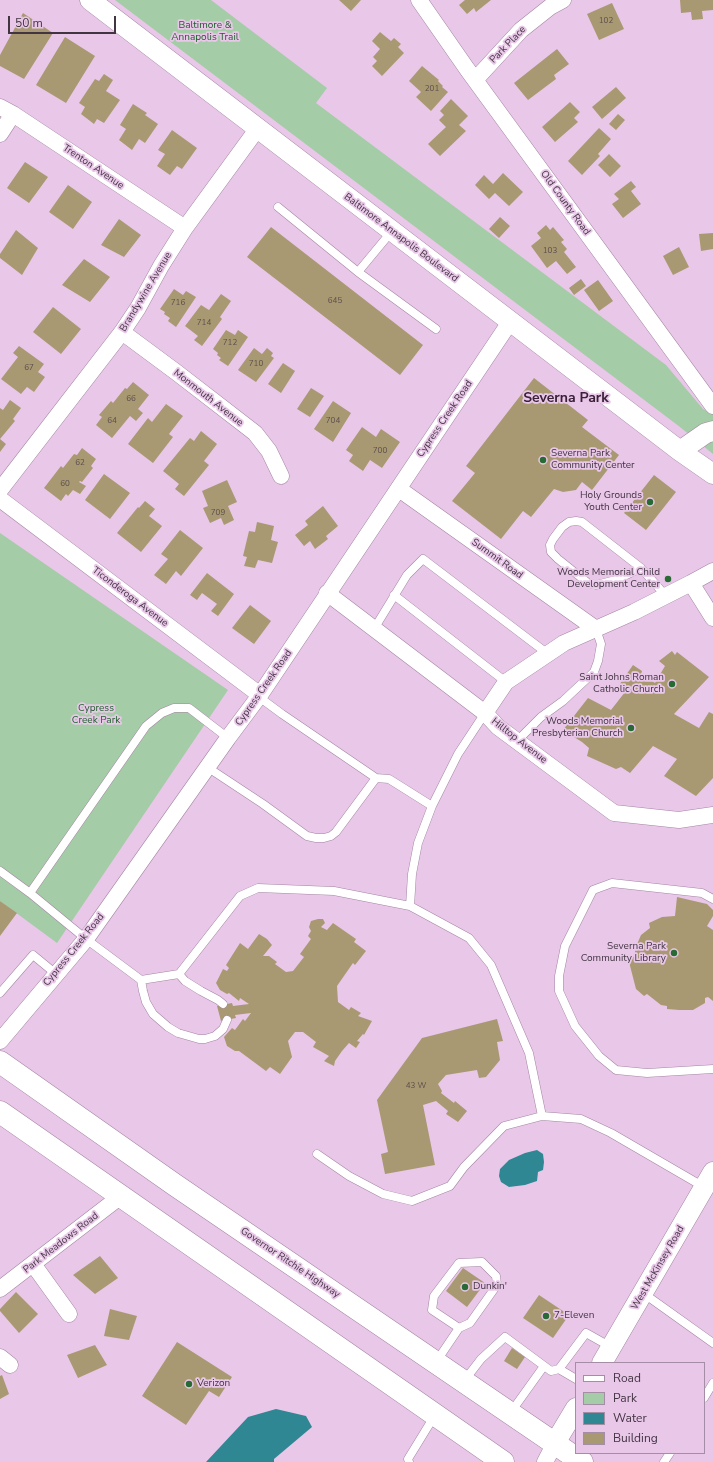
<!DOCTYPE html>
<html>
<head>
<meta charset="utf-8">
<style>
  body { margin:0 }
  #map { position:relative; width:713px; height:1462px; overflow:hidden; background:#e9c7e8; font-family:"Nunito Sans",sans-serif }
  canvas { display:block }
  .legend { position:absolute; left:575px; top:1362px; width:130px; height:92px; box-sizing:border-box; background:#e9c7e8; border:1px solid #a68da6; margin:0; padding:5px 7px; list-style:none; font-size:12px; color:#423542 }
  .legend li { display:flex; align-items:center; gap:8px; height:20px }
  .legend b { width:20px; border:1px solid #a68da6 }
  .scale { position:absolute; left:8px; top:16px; width:108px; height:18px; box-sizing:border-box; border:2px solid #423542; border-top:0; padding-left:5px; font-size:12px; line-height:14px; white-space:nowrap; color:#423542; -webkit-text-stroke:3px #e9c7e8; paint-order:stroke }
</style>
</head>
<body>
<div id="map">
<canvas width="713" height="1462"></canvas>
<ul class="legend">
<li><b style="height:5px;background:#fff"></b>Road</li>
<li><b style="height:11px;background:#a4cca7"></b>Park</li>
<li><b style="height:11px;background:#2f8793"></b>Water</li>
<li><b style="height:11px;background:#a99972"></b>Building</li>
</ul>
<div class="scale">50 m</div>
</div>
<script>
const ctx = document.querySelector('canvas').getContext('2d');
ctx.lineJoin = 'round';
function fillPath(path, color) { ctx.fillStyle = color; ctx.fill(path, 'evenodd'); }
const shape = rows => new Path2D(rows.map(r => 'M' + r).join(''));
function trace(path, color, width, dash) { ctx.strokeStyle = color; ctx.lineWidth = width; ctx.lineCap = dash ? 'butt' : 'round'; ctx.setLineDash(dash || []); ctx.stroke(path); }
function label(font, color, halo, rows, align = 'center') {
  ctx.font = font + ' "Nunito Sans",sans-serif'; ctx.lineWidth = 3.5; ctx.setLineDash([]); ctx.textBaseline = 'middle'; ctx.strokeStyle = halo; ctx.fillStyle = color; for (const [text, x, y, turn = 0] of rows) {
    ctx.save(); ctx.translate(x, y); ctx.rotate((+turn || 0) * Math.PI / 180); ctx.textAlign = isNaN(turn) ? turn : align; if (halo) ctx.strokeText(text, 0, 0); ctx.fillText(text, 0, 0); ctx.restore();
  }
}
fillPath(shape([
  [115,0,211,0,327,88,316,103,666,365,703,409,713,414,713,454,680,427],
  [0,533,228,690,57,943,0,901]
]), '#a4cca7');
fillPath(shape([
  [537,1150,543,1154,544,1162,543,1170,538,1172,537,1181,525,1185,509,1187,501,1182,499,1176,500,1169,509,1160,525,1153],
  [276,1409,306,1416,312,1427,274,1459,274,1462,206,1462,248,1417]
]), '#2f8793');
fillPath(shape([
  [339,0,361,0,351,11],
  [465,0,491,0,476,12,474,8,467,14,459,5],
  [680,0,713,0,713,10,702,11,703,19,692,20,691,12,681,13],
  [612,3,624,29,599,40,587,14],
  [23,13,53,33,24,79,0,66,0,55],
  [380,32,391,41,394,38,401,44,398,47,404,53,382,76,372,66,377,61,373,57,380,49,372,41],
  [65,37,95,56,66,103,36,85],
  [557,49,569,64,554,75,556,79,528,100,514,83],
  [422,66,439,80,438,81,443,86,442,87,448,92,431,111,416,97,421,92,409,81],
  [104,74,113,80,106,91,120,100,104,123,97,119,94,124,81,114,85,107,79,103,95,79,99,81],
  [616,87,626,98,602,119,592,107],
  [451,99,468,116,459,125,466,131,440,156,428,144,446,127,439,120,444,115,440,111],
  [570,102,580,112,574,118,578,122,555,142,542,127],
  [133,104,147,113,145,115,158,124,145,143,139,139,132,150,119,140,126,129,120,125],
  [618,114,625,120,616,130,609,124],
  [599,128,611,139,598,154,600,156,582,175,568,161],
  [172,130,197,148,182,169,177,166,170,175,157,166,165,154,158,150],
  [609,154,621,166,610,177,598,165],
  [25,162,48,177,29,203,7,188],
  [503,173,523,192,509,206,495,193,489,199,475,185,484,175,493,184],
  [631,181,636,187,631,191,641,204,623,218,612,204,619,199,614,194],
  [68,185,92,202,73,229,49,212],
  [500,217,510,226,499,238,489,229],
  [119,219,141,235,124,257,101,245],
  [546,225,550,230,553,227,564,240,561,242,567,249,564,252,576,267,567,274,556,261,547,268,531,246,541,238,537,233],
  [271,227,423,345,400,375,247,257],
  [16,230,38,248,22,275,0,258,0,254],
  [713,233,713,249,701,251,699,234],
  [679,247,689,267,673,275,663,256],
  [84,259,110,277,90,302,62,285],
  [581,279,586,286,574,295,569,288],
  [598,280,613,301,599,311,584,290],
  [174,289,183,295,186,291,196,297,176,327,168,321,170,318,164,314,165,312,160,309],
  [221,294,231,301,220,317,222,319,202,346,194,340,198,336,185,326,201,305,209,310],
  [53,307,81,329,61,354,33,332],
  [226,330,235,335,238,330,248,337,228,366,219,360,221,358,217,355,218,353,213,349],
  [19,346,44,364,38,372,45,377,34,392,27,387,21,394,1,379,18,357,13,353],
  [254,348,262,354,267,348,273,353,271,356,274,358,256,382,238,370],
  [283,363,295,371,281,393,268,384],
  [534,378,588,420,582,427,619,455,592,490,582,482,576,490,563,492,554,489,531,517,523,511,501,539,452,501,475,473,466,466],
  [133,382,149,395,138,409,143,413,136,421,130,416,112,438,96,425,102,417,99,415,111,401,113,403,125,388,127,389],
  [311,388,324,396,310,417,297,409],
  [10,400,21,408,13,419,15,421,0,439,6,444,0,452,0,408,3,410],
  [333,401,351,413,333,442,314,429],
  [166,404,183,416,169,434,173,437,153,463,128,444,148,418,152,422],
  [362,427,376,437,381,429,400,442,382,468,370,460,363,471,349,461,353,455,346,450],
  [201,431,217,444,204,461,209,465,184,496,175,489,179,484,163,471,190,438,194,441],
  [82,448,96,459,91,466,93,468,82,482,80,481,79,482,86,486,80,494,73,490,68,496,66,494,61,501,44,488,61,466,63,468,74,454,77,455],
  [104,474,130,493,110,519,85,500],
  [654,475,676,492,646,530,624,513],
  [227,480,237,502,228,506,234,520,224,525,221,518,210,523,203,508,208,506,202,491],
  [145,501,155,509,149,516,162,526,141,552,117,533,138,507,139,508],
  [323,506,338,526,326,536,328,539,315,549,310,541,304,546,295,535,308,525,305,521],
  [257,522,274,526,271,540,278,542,272,563,258,560,255,568,244,566,247,557,243,556,249,531,255,532],
  [180,530,203,548,181,576,176,571,166,584,154,575,168,559,161,554],
  [207,573,234,594,218,616,211,611,217,604,202,593,197,600,190,595],
  [250,605,271,621,254,644,232,628],
  [672,651,675,655,677,652,709,677,674,714,699,728,709,712,713,714,713,778,696,796,664,776,677,759,653,746,630,773,621,767,616,769,587,756,589,748,582,742,563,730,588,698,611,710,625,692,617,688,633,665,642,671,641,674,655,683,665,666,659,661],
  [677,897,707,904,713,910,713,916,707,926,713,930,713,1001,708,997,705,998,705,1003,693,1010,679,1010,667,1009,667,1006,661,1005,647,994,644,996,636,989,628,958,635,956,635,949,641,935,650,928,649,923,662,917,675,916],
  [0,901,17,913,0,936],
  [318,919,323,919,325,923,321,927,327,930,333,923,356,939,354,942,366,951,355,965,353,963,337,986,338,1002,349,1010,351,1007,361,1013,358,1016,372,1021,364,1035,363,1034,357,1041,360,1042,356,1048,349,1043,342,1051,335,1061,334,1066,324,1061,329,1056,313,1047,316,1042,303,1032,295,1032,288,1041,292,1057,280,1074,270,1067,266,1071,239,1051,235,1051,227,1046,224,1037,232,1028,235,1030,243,1019,245,1021,251,1013,235,1015,236,1018,221,1021,217,1006,232,1003,233,1006,249,1004,240,998,239,1001,229,993,227,994,220,990,216,983,223,969,227,971,229,968,226,965,240,943,248,949,259,934,267,939,272,945,263,956,269,956,277,962,275,964,286,972,293,971,304,957,300,954,311,939,308,936,311,931,309,927,311,921],
  [497,1019,503,1041,497,1042,500,1060,486,1077,479,1078,477,1070,446,1075,438,1084,442,1091,441,1093,454,1103,455,1101,467,1111,458,1122,446,1114,448,1111,436,1101,423,1105,435,1165,385,1174,381,1154,388,1152,377,1100,422,1038],
  [100,1256,118,1278,95,1294,73,1275],
  [463,1268,485,1283,467,1307,446,1291],
  [16,1292,38,1314,19,1333,0,1311,0,1309],
  [539,1295,569,1315,553,1338,523,1318],
  [110,1309,137,1316,129,1340,104,1336],
  [177,1342,232,1377,219,1397,209,1391,186,1425,142,1396],
  [95,1345,107,1365,78,1378,67,1355],
  [512,1348,525,1357,517,1369,504,1361],
  [2,1375,9,1394,0,1399,0,1376]
]), '#a99972');
const service = shape([
  [278,207,358,272],
  [392,231,358,272,436,329],
  [641,568,616,580,596,585,588,583,558,559,551,552,550,545,553,539,562,527,569,522,576,521,582,522,641,568,666,596],
  [394,595,506,682],
  [374,629,407,575,423,559,548,654],
  [517,741,541,717,563,701,594,672,598,661,601,644,596,629],
  [207,767,263,804,307,836,316,838,324,838,331,836,336,832,376,778,282,714,259,697],
  [376,778,389,779,432,806],
  [0,871,30,893,86,939,141,980,179,974,240,896,258,888,334,891,410,906,469,938,491,965,529,1053,542,1116,581,1119,611,1133,704,1187],
  [30,893,146,726,162,713,174,708,189,708,228,738],
  [713,899,702,893,612,883,593,890,565,946,559,976,559,991,575,1026,599,1056,616,1070,647,1073,713,1069],
  [410,906,412,874,418,843,432,806,458,754,485,713],
  [179,974,185,981,201,991,218,1000,223,1004],
  [141,980,143,991,146,1002,153,1014,168,1027,178,1033,199,1039,205,1039,215,1036,223,1029,227,1020],
  [0,993,33,955,56,974],
  [317,1154,349,1176,383,1194,412,1201,450,1186,464,1167,504,1126,542,1116],
  [643,1293,713,1343],
  [436,1362,459,1328,470,1323,497,1285,496,1276,482,1262,459,1263,434,1296,432,1310,459,1328],
  [559,1369,576,1379],
  [464,1381,481,1359,505,1337,551,1371,559,1369,586,1333,611,1347],
  [704,1398,713,1383],
  [511,1412,544,1366],
  [409,1462,408,1459,435,1415],
  [664,1462,670,1453]
]);
const minor = shape([
  [419,0,467,69,713,406],
  [475,80,521,30,550,7,563,0],
  [0,107,13,114,185,228],
  [0,134,13,114],
  [122,332,176,372,255,433,269,451,281,476],
  [399,489,596,629],
  [0,490,122,332,138,308,161,266,185,228,258,128],
  [0,499,260,695],
  [713,571,691,583,713,618],
  [691,583,634,612,564,643,506,682,485,713,498,727,614,813,679,820,713,815],
  [327,593,485,713],
  [0,1041,86,939,228,738,260,695,510,322],
  [33,1264,69,1314],
  [0,1289,121,1196],
  [0,1357,10,1365],
  [545,1462,555,1443]
]);
const tertiary = shape([
  [90,0,680,451,713,474],
  [680,451,706,433,713,431],
  [602,1363,713,1172],
  [555,1443,576,1408]
]);
const trunk = shape([
  [0,1062,175,1185,582,1462],
  [0,1112,503,1462]
]);
trace(service, '#a485a3', 9);
trace(minor, '#a485a3', 17);
trace(tertiary, '#a485a3', 21);
trace(trunk, '#a485a3', 23);
trace(service, '#fff', 8);
trace(minor, '#fff', 16);
trace(tertiary, '#fff', 20);
trace(trunk, '#fff', 22);
for (const [x, y, r, color] of [
  [543,460,4,"#286a34"],
  [650,502,4,"#286a34"],
  [668,579,4,"#286a34"],
  [672,684,4,"#286a34"],
  [631,728,4,"#286a34"],
  [674,953,4,"#286a34"],
  [465,1287,4,"#286a34"],
  [546,1316,4,"#286a34"],
  [189,1384,4,"#286a34"]
]) { const dot = new Path2D(); dot.arc(x, y, r, 0, 2 * Math.PI); ctx.fillStyle = color; ctx.fill(dot); trace(dot, '#e9c7e8', 1.5); }
label('8px', '#5c4e4e', null, [
  ["102",606,21],
  ["201",432,89],
  ["103",550,251],
  ["645",335,301],
  ["716",178,303],
  ["714",204,323],
  ["712",230,343],
  ["710",256,364],
  ["67",29,368],
  ["66",131,399],
  ["64",112,421],
  ["704",333,421],
  ["700",380,451],
  ["62",80,463],
  ["60",65,484],
  ["709",218,513],
  ["43 W",416,1086]
]);
label('10px', '#1a5d29', '#e9c7e8', [
  ["Baltimore &",205,26],
  ["Annapolis Trail",205,38],
  ["Cypress",96,709],
  ["Creek Park",96,721]
]);
label('10px', '#423542', '#e9c7e8', [
  ["Park Place",508,45,-46],
  ["Trenton Avenue",93,167,34],
  ["Old County Road",565,203,54],
  ["Baltimore Annapolis Boulevard",401,238,37],
  ["Brandywine Avenue",146,292,-59],
  ["Monmouth Avenue",208,398,38],
  ["Cypress Creek Road",445,419,-56],
  ["Summit Road",497,559,36],
  ["Ticonderoga Avenue",130,597,37],
  ["Cypress Creek Road",264,688,-55],
  ["Hilltop Avenue",519,741,38],
  ["Cypress Creek Road",74,950,-51],
  ["Park Meadows Road",61,1243,-38],
  ["Governor Ritchie Highway",290,1263,34],
  ["West McKinsey Road",658,1268,-60]
]);
label('10px', '#423542', '#e9c7e8', [
  ["Severna Park",551,454,"left"],
  ["Community Center",551,466,"left"],
  ["Holy Grounds",642,496],
  ["Youth Center",642,508],
  ["Woods Memorial Child",660,573],
  ["Development Center",660,585],
  ["Saint Johns Roman",664,678],
  ["Catholic Church",664,690],
  ["Woods Memorial",623,722],
  ["Presbyterian Church",623,734],
  ["Severna Park",666,947],
  ["Community Library",666,959],
  ["Dunkin'",473,1287,"left"],
  ["7-Eleven",554,1316,"left"],
  ["Verizon",197,1384,"left"]
], 'right');
label('bold 14px', '#3a2039', '#e9c7e8', [
  ["Severna Park",566,399]
]);
</script>
</body>
</html>
